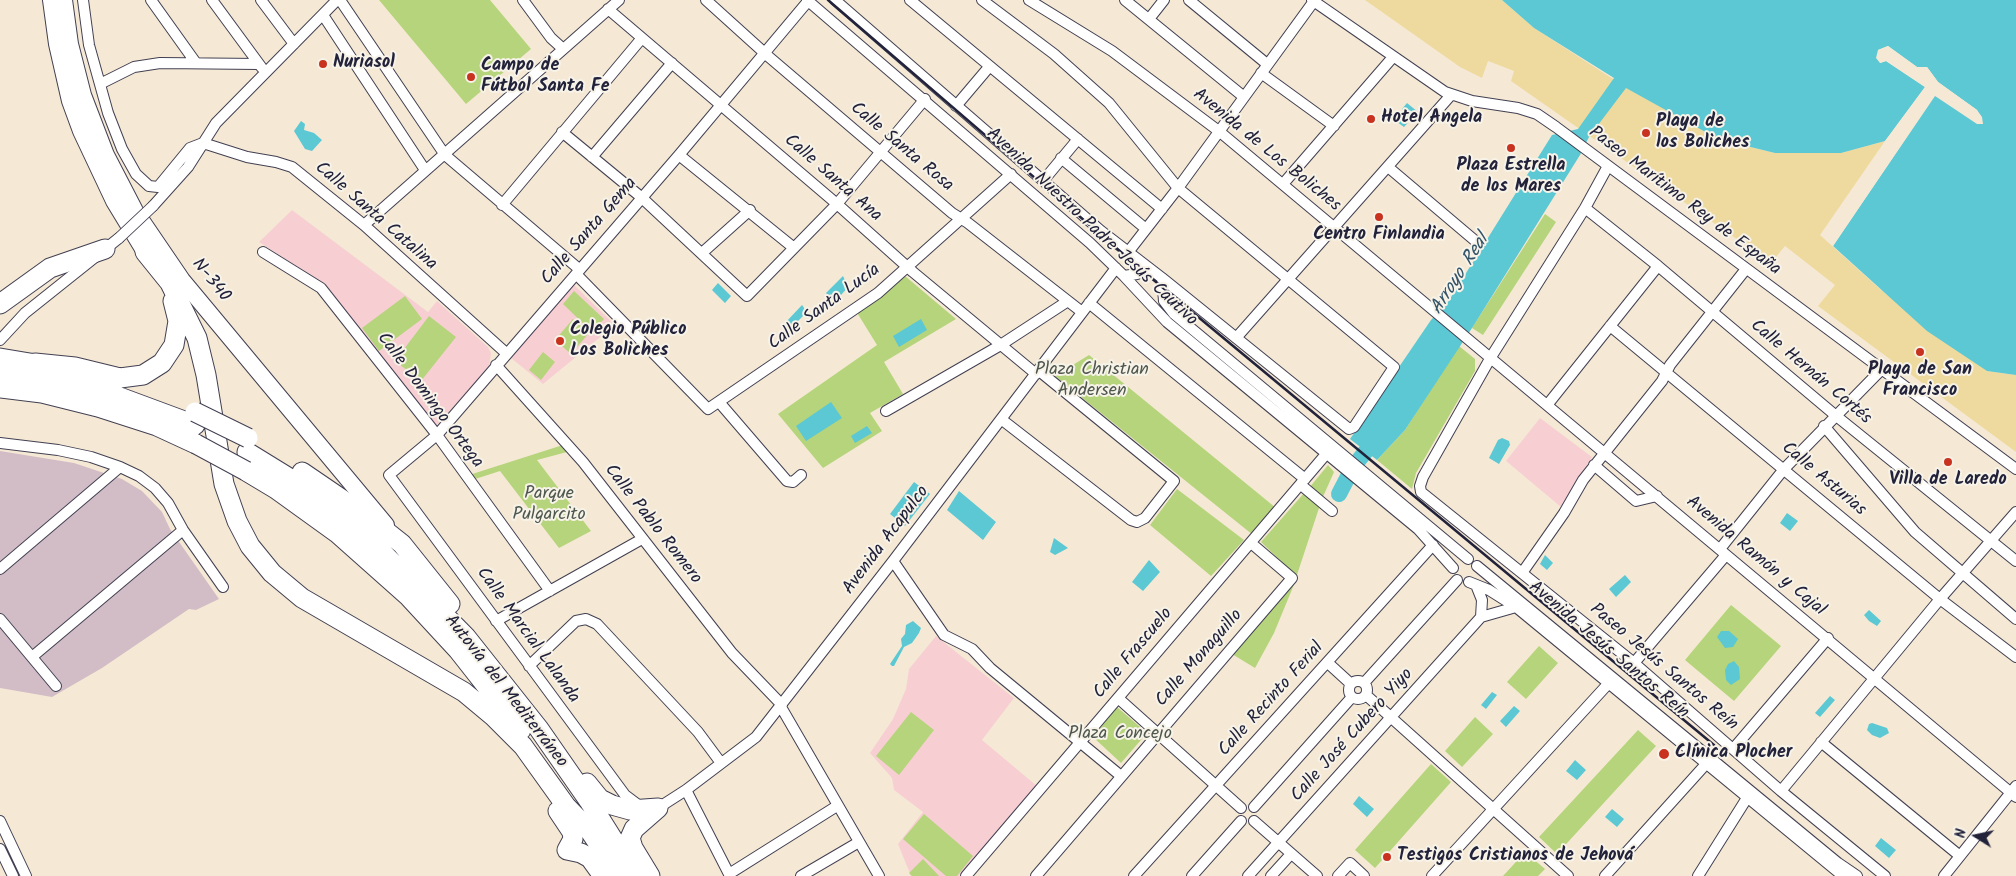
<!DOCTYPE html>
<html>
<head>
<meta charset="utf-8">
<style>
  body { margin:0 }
  #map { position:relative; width:2016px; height:876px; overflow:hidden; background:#f5e9d5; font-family:Kalam,sans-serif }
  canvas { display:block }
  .north { position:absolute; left:1951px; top:811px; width:50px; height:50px; -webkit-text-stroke:4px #f7f3e8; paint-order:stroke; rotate:280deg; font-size:14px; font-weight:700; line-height:20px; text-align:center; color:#22223b }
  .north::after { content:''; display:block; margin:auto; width:18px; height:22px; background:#22223b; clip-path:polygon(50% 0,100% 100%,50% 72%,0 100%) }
</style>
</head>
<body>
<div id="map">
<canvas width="2016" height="876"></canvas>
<div class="north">N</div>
</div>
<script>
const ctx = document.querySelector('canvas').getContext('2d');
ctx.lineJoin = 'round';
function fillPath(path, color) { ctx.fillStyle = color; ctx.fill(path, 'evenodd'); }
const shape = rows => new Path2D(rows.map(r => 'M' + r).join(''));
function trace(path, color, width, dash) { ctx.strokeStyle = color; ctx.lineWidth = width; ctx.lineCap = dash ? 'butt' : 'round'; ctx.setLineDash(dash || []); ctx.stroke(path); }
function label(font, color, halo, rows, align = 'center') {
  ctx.font = font + ' Kalam,sans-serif'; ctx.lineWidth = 4; ctx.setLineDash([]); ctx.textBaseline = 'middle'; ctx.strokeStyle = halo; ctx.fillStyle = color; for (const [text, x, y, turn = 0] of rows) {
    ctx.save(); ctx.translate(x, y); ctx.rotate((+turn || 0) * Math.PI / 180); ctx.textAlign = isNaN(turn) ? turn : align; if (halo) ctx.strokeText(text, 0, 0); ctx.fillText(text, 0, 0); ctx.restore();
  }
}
fillPath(shape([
  [292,210,428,312,437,301,488,347,491,353,489,367,436,426,325,284,259,242],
  [574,285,615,325,543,384,511,358],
  [1540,418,1592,457,1561,507,1506,461],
  [936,636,1014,698,982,740,1037,786,959,876,911,876,898,844,923,812,894,790,892,778,870,753,893,719,906,689,909,669]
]), '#f7cfd3');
fillPath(shape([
  [0,451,74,463,122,479,142,491,162,512,170,529,219,599,196,610,189,609,102,668,52,697,0,688]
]), '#d2bdc7');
fillPath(shape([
  [379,0,490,0,531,49,466,104],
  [1545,214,1556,222,1483,335,1472,328],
  [905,276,956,319,884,362,903,394,870,413,882,431,823,468,778,414,877,345,856,311,884,295],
  [574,291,604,319,592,332,563,304],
  [405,296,422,319,379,351,362,328],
  [429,316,456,337,421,381,395,361],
  [573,319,589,333,571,354,555,340],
  [1459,346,1475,359,1475,371,1416,473,1412,489,1377,460,1405,430],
  [543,352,555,362,541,380,529,370],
  [1089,355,1276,508,1253,535,1055,376],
  [566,444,571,449,567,452,537,460,591,531,559,548,500,471,469,481,466,476],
  [1328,465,1334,472,1322,499,1309,488],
  [1177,489,1244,540,1211,576,1150,525],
  [1305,492,1320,505,1293,587,1274,633,1255,668,1232,654,1294,576,1289,569,1261,542],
  [1731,605,1781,646,1734,701,1685,660],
  [1539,646,1558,663,1526,699,1507,682],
  [1117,707,1147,733,1121,763,1093,737],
  [911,712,934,730,899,775,876,756],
  [1475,717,1493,734,1462,767,1445,751],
  [1638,730,1656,746,1557,854,1539,837],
  [1431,764,1451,782,1375,868,1355,850],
  [924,814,973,856,957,876,946,876,903,839],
  [1525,852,1545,869,1538,876,1503,876],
  [923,859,939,876,912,876,909,873]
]), '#b6d47b');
fillPath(shape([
  [1365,0,1502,0,1534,28,1627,88,1718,139,1775,153,1841,153,1885,141,1820,235,1880,289,1987,371,2016,375,2016,452,1818,306,1835,285,1785,246,1771,263,1511,81,1514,71,1488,61,1482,78,1460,67]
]), '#eeda9e');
fillPath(shape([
  [1502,0,2016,0,2016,375,1987,371,1927,331,1833,246,1935,95,1977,123,1982,124,1977,110,1938,82,1927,67,1917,67,1888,46,1878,50,1880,63,1886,61,1925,87,1885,141,1841,153,1775,153,1718,139,1626,88,1589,137,1580,155,1474,325,1405,430,1377,460,1350,439,1431,320,1448,302,1552,135,1578,129,1614,78,1534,28],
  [1407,103,1418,112,1404,127,1397,122,1406,113,1402,109],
  [301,121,305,124,304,130,314,133,322,140,312,151,305,149,294,131],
  [843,276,848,287,835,302,826,293],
  [718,283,731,296,725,303,712,290],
  [802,305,807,312,791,328,786,322],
  [921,319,927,330,899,347,893,336],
  [831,402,842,418,806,441,796,426],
  [867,426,872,433,855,443,851,436],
  [1502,438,1509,441,1510,445,1499,464,1489,458,1498,440],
  [914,482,930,494,905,526,890,514],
  [959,491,996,522,983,540,947,510],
  [1787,513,1798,521,1790,531,1780,523],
  [1054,538,1068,548,1055,555,1050,552],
  [1545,555,1553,563,1547,570,1540,564],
  [1149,560,1160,572,1143,591,1132,582],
  [1625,575,1631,582,1616,597,1609,589],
  [1869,610,1881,621,1877,626,1869,621,1864,615],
  [913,621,921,628,919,633,912,643,904,647,894,666,892,666,890,664,902,646,901,639,905,634,906,625],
  [1721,631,1729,631,1738,639,1733,647,1725,648,1717,637],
  [1734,661,1739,667,1740,679,1731,685,1726,680,1725,670,1728,664],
  [1492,692,1497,695,1486,709,1481,705],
  [1830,696,1835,700,1820,717,1815,713],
  [1514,706,1520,711,1506,727,1500,721],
  [1872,723,1887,728,1889,733,1880,738,1872,735,1867,730,1869,724],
  [1575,760,1586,770,1577,780,1566,771],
  [1359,796,1374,809,1367,817,1353,804],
  [1612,809,1624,819,1617,827,1605,817],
  [1881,838,1896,850,1889,858,1875,846]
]), '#5bc8d3');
fillPath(shape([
  [1888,46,1917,67,1927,67,1938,82,1977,110,1982,117,1983,124,1977,124,1935,96,1833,246,1831,245,1933,93,1980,121,1975,112,1936,84,1925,69,1916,69,1888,49,1880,52,1881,60,1887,59,1927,87,1887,142,1883,144,1925,87,1886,61,1880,63,1876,58,1878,50]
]), '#f5e9d5');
trace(shape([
  [1339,494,1353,467,1380,434]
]), '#5bc8d3', 16);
const street = shape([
  [83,0,89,45,108,113,122,149,136,174,149,186,158,187,190,148,203,143,247,157,276,162,292,167,364,225,506,353],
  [151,0,196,63],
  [212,0,262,68],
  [261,0,294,44],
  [340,0,445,155,579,269],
  [523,0,551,38,562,48],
  [706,0,769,57,952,213,968,223,1082,312],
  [807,0,1090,243,1124,276,1167,322,1418,529,1453,568],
  [835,0,1101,231,1162,278,1164,301,1174,314,1468,559],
  [910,0,1162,209],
  [982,0,1054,54,1109,103,1178,188,1394,367,1354,427,1349,429,1162,278],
  [1029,0,1112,51,1220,132,2016,797],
  [1125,0,1244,97],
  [1189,0,1267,64],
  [1312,0,1445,92,1472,101,1518,108,1537,114,1556,127,2016,469],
  [608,9,837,204,913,272,1036,374],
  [323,15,425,170],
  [1149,19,1164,0],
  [1261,73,1334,126],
  [100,84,134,67,160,63,259,64],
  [956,106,989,67],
  [562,132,641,197,747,296,837,204,925,99],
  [679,155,794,248],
  [592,157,672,63],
  [1061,158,1146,229],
  [1608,166,1585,208,1491,357,1423,477,1420,486,1421,492,1634,663,1781,791,1885,876],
  [1388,167,1479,244],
  [1043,181,1078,139],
  [1283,184,1393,57],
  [502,205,642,38],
  [153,206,188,167,216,123,337,0],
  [1585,208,1658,266,1835,415,2016,561],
  [364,225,619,0],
  [1129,251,1178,188,1314,1],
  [263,252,321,288,437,435,550,591],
  [702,253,750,210],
  [576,274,708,409,878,293,1011,174],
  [1124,276,1137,274,1140,262],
  [1089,303,1305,479],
  [1610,326,1940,599,2016,657],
  [1236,338,1451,95],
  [0,340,25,313,119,238],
  [496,365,583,462,732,653,782,705],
  [719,402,787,481,793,482,801,475],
  [1548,404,1658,266],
  [886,411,999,346,1068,301],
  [1001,419,1131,520,1137,522,1145,518,1174,481,1038,370],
  [1824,426,1915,532,2016,619],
  [0,443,58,450,91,457,120,467,139,476,155,488,168,503,183,530,223,587],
  [1594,465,1636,501,1657,496],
  [1301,485,1332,511],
  [1720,549,1784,469,1881,370],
  [893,561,944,635,972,649,990,668,1121,776],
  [1477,566,1838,863,1857,876],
  [0,569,120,467],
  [1522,573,1564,513,1583,480,1662,381,1670,365,1746,269],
  [1469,582,1489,590,1516,607,1843,876],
  [1476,585,1482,600,1481,617],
  [0,619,56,686],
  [496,621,642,539],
  [32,657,183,530],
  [1328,663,1351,684],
  [1634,663,1726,555],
  [529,666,576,621,586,619,597,624,698,732,721,763],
  '1349 690a9 9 0 1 1 18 0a9 9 0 1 1-18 0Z',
  [1364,683,1457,580],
  [1366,695,1568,876],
  [1118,698,1241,808],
  [781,707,879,876],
  [1821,742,1960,856],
  [1734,748,1828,638],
  [686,790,730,876],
  [1781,791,1940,599,2016,512],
  [641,807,625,795,389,475,437,435,679,155,809,0],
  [1254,807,1352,697],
  [658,808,686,790,756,737,893,561,1116,268],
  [0,821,26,876],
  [1254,821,1317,876],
  [0,849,13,876],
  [729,874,837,806],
  [801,876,859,842],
  [966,876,1327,453],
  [1036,876,1292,578,1251,543],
  [1134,876,1433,545],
  [1192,876,1241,821],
  [1248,876,1481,617,1516,607],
  [1271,876,1291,854],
  [1338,876,1350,863,1364,876],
  [1432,876,1608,684],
  [1605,876,1706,764],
  [1698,876,1747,798],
  [1944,876,2016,786]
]);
const primary = shape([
  [51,0,57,44,70,101,81,131,114,201,145,252],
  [64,0,70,44,83,95,106,155,135,211,182,280,386,525]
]);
const highway = shape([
  [145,252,170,283,197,338,206,375,224,484,237,521,250,546,272,573,302,598,464,692,494,717,523,746,566,806,590,831],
  [0,304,50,268,105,249],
  [0,358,48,366],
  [35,363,75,367,120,378,143,375,162,363,174,345,178,321,173,301],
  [0,372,58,380,106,392,195,425],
  [0,388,42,393,98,407,157,426,196,444],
  [247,452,299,484,376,546,466,637,539,729,589,801,636,876],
  [246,471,276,489,337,533,409,597,458,650,521,730],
  [302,472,368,517,402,544,450,604],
  [587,783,600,799,612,805,630,810,658,808],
  [558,811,572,832,573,839,567,850,581,853,590,858,603,876],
  [583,821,620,876],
  [650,876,633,848,630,838,634,829,658,808]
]);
trace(street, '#424052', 12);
trace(primary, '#424052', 18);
trace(highway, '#424052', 21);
trace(street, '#fff', 10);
trace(primary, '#fff', 16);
trace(highway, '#fff', 19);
trace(shape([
  [828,0,1150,277,1714,745]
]), '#22223b', 2.5);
const streetBridge = shape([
  [119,238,153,206]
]);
const highwayBridge = shape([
  [195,412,248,438],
  [196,444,246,471]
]);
trace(streetBridge, '#424052', 12, []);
trace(highwayBridge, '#424052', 21, []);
trace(streetBridge, '#fff', 10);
trace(highwayBridge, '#fff', 19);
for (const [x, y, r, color] of [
  [323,64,5,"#c8321e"],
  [471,77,5,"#c8321e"],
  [1371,119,5,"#c8321e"],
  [1646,133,5,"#c8321e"],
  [1511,148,5,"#c8321e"],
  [1379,217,5,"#c8321e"],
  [560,341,5,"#c8321e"],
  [1920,352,5,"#c8321e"],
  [1948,462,5,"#c8321e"],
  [1664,754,6,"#c8321e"],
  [1387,857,5,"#c8321e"]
]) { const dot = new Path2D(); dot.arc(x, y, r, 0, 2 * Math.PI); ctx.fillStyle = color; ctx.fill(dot); trace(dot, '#f7f3e8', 2); }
label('bold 18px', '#22223b', '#f7f3e8', [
  ["Nuriasol",333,64],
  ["Campo de",481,67],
  ["Fútbol Santa Fe",481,88],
  ["Hotel Angela",1381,119],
  ["Playa de",1656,123],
  ["los Boliches",1656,144],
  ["Plaza Estrella",1511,167,"center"],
  ["de los Mares",1511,188,"center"],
  ["Centro Finlandia",1379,236,"center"],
  ["Colegio Público",570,331],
  ["Los Boliches",570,352],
  ["Playa de San",1920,371,"center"],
  ["Francisco",1920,392,"center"],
  ["Villa de Laredo",1948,481,"center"],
  ["Clínica Plocher",1675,754],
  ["Testigos Cristianos de Jehová",1397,857]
], 'left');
label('18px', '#22223b', '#f7f3e8', [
  ["Calle Santa Rosa",901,148,40],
  ["Avenida de Los Boliches",1266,151,39],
  ["Calle Santa Ana",832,179,41],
  ["Paseo Marítimo Rey de España",1684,202,37],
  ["Calle Santa Catalina",375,217,41],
  ["Avenida Nuestro Padre Jesús Cautivo",1091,228,43],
  ["Calle Santa Gema",590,232,-49],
  ["N-340",210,281,51],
  ["Calle Santa Lucía",825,308,-36],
  ["Calle Hernán Cortés",1810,373,40],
  ["Calle Domingo Ortega",429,401,53],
  ["Calle Asturias",1823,480,40],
  ["Calle Pablo Romero",652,525,52],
  ["Avenida Acapulco",887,541,-53],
  ["Avenida Ramón y Cajal",1755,557,40],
  ["Calle Marcial Lalanda",527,636,54],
  ["Avenida Jesús Santos Reín",1608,651,40],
  ["Calle Frascuelo",1134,654,-50],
  ["Calle Monaguillo",1200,659,-49],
  ["Paseo Jesús Santos Reín",1663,668,40],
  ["Autovía del Mediterráneo",505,692,52],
  ["Calle Recinto Ferial",1272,700,-48],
  ["Calle José Cubero Yiyo",1353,736,-48]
]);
label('18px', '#4e574e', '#f7f3e8', [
  ["Plaza Christian",1092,371],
  ["Andersen",1092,392],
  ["Parque",549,495],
  ["Pulgarcito",549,516],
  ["Plaza Concejo",1120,735]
]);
label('italic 19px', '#335469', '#f7f3e8', [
  ["Arroyo Real",1461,275,-57]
]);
</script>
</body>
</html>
